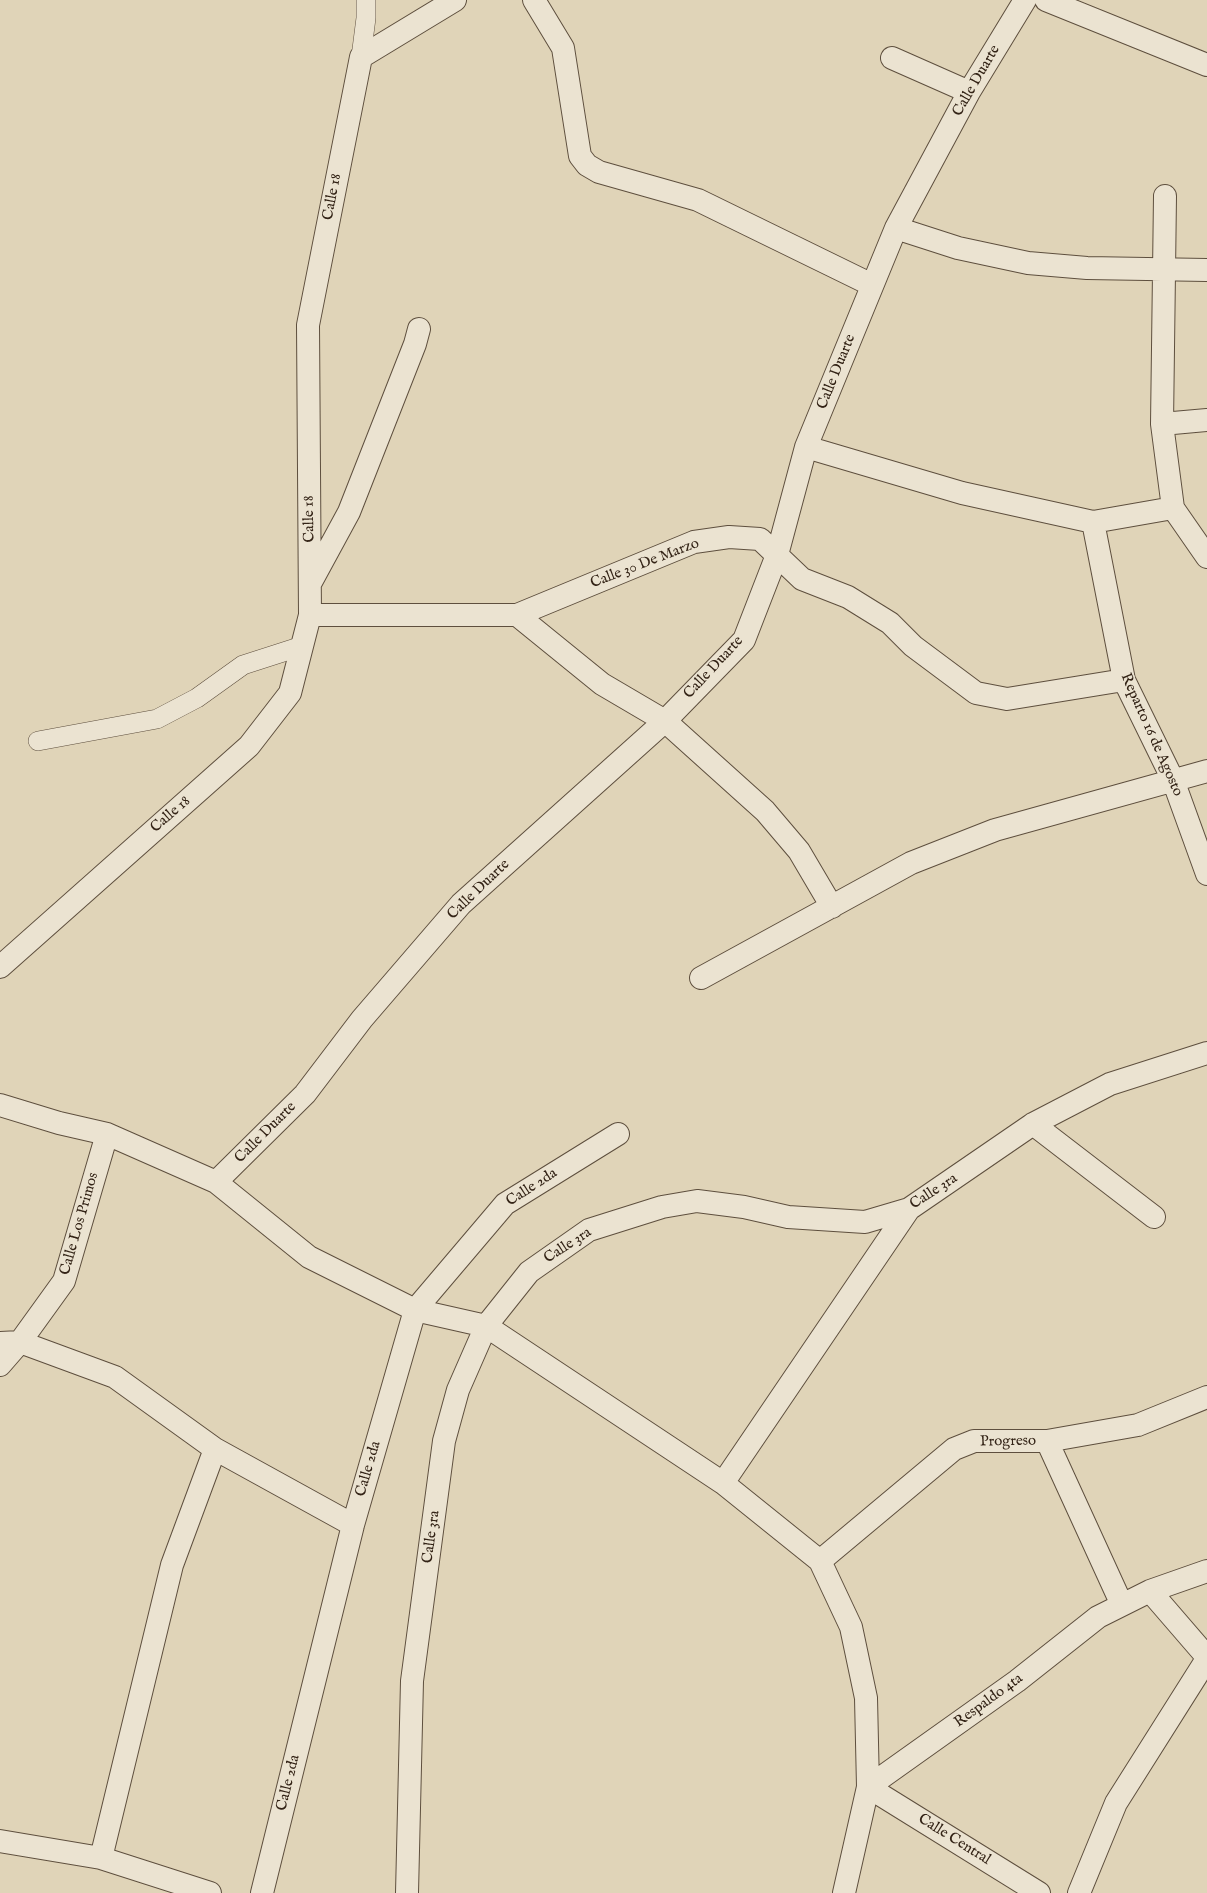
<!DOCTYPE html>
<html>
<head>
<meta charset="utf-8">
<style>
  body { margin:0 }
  canvas { display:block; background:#e0d4b8 }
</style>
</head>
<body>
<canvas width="1207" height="1893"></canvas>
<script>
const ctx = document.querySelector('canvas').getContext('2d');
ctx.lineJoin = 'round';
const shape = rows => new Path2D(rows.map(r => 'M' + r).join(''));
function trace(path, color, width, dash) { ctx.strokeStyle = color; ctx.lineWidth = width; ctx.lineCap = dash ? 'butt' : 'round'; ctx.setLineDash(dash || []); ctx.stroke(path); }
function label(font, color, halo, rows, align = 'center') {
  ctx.font = font + ' "IM FELL English",serif'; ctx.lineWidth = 3; ctx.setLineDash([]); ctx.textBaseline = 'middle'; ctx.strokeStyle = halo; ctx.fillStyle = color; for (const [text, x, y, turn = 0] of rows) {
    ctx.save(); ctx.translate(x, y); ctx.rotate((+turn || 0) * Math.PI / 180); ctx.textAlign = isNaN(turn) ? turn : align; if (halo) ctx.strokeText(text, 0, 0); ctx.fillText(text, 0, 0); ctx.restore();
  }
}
const service = shape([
  [361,57,366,18,366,0],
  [38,741,157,719,197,698,243,665,302,646]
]);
const minor = shape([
  [534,0,563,48,580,156,587,165,599,172,698,200,872,285],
  [1046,0,1207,65],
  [892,58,969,92],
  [1165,196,1162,424,1173,508,1207,557],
  [896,228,958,248,1028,263,1087,268,1207,270],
  [1162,424,1207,420],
  [806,447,962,493,1093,522,1173,508],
  [1093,522,1124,680,1173,780,1207,874],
  [311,582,349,512,415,344,419,329],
  [310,615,517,615,694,542,729,537,760,539,802,579,848,597,890,623,913,646,976,693,1007,699,1124,680],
  [517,615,602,684,665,721,765,811,799,851,832,907],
  [0,967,249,746,290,693,310,615,308,325,361,57,455,0],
  [701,978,911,863,995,830,1207,771],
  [0,1105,59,1123,107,1134,216,1182,309,1257,415,1310,486,1326,723,1483,820,1561,851,1627,866,1698,868,1787,1039,1893],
  [1033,1124,1154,1217],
  [216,1182,305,1094,362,1019,461,904,665,721,744,640,777,555,806,447,896,228,969,92,1025,0],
  [0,1343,20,1342,115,1377,215,1449,353,1525],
  [0,1365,20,1342,64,1281,107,1134],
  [1047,1441,1122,1605],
  [723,1483,909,1209],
  [820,1561,954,1449,974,1441,1047,1441,1138,1425,1207,1397],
  [1150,1591,1207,1657],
  [0,1841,101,1858,210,1893],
  [101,1858,172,1565,215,1449],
  [262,1893,353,1525,415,1310,505,1204,618,1134],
  [407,1893,412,1681,444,1441,458,1390,486,1326,529,1272,589,1230,662,1207,697,1201,744,1207,788,1217,865,1222,909,1209,1033,1124,1110,1084,1207,1053],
  [844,1893,868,1787,1017,1681,1098,1617,1150,1591,1207,1571],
  [1079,1893,1116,1803,1207,1659]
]);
trace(service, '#5e4f3e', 20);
trace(minor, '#5e4f3e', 24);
trace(service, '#ebe3d1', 19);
trace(minor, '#ebe3d1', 22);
label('15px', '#332316', '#ebe3d1', [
  ["Calle Duarte",977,81,-60],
  ["Calle 18",333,197,-79],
  ["Calle Duarte",837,372,-68],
  ["Calle 18",310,519,-91],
  ["Calle 30 De Marzo",645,564,-21],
  ["Calle Duarte",714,668,-47],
  ["Reparto 16 de Agosto",1151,735,66],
  ["Calle 18",171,815,-41],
  ["Calle Duarte",479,890,-44],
  ["Calle Duarte",266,1133,-45],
  ["Calle 2da",532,1188,-33],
  ["Calle 3ra",934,1192,-33],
  ["Calle Los Primos",80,1224,-74],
  ["Calle 3ra",568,1246,-33],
  ["Progreso",1008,1442,-1],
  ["Calle 2da",369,1469,-74],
  ["Calle 3ra",432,1537,-82],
  ["Respaldo 4ta",989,1701,-36],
  ["Calle 2da",289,1783,-76],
  ["Calle Central",954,1840,32]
]);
</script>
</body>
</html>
